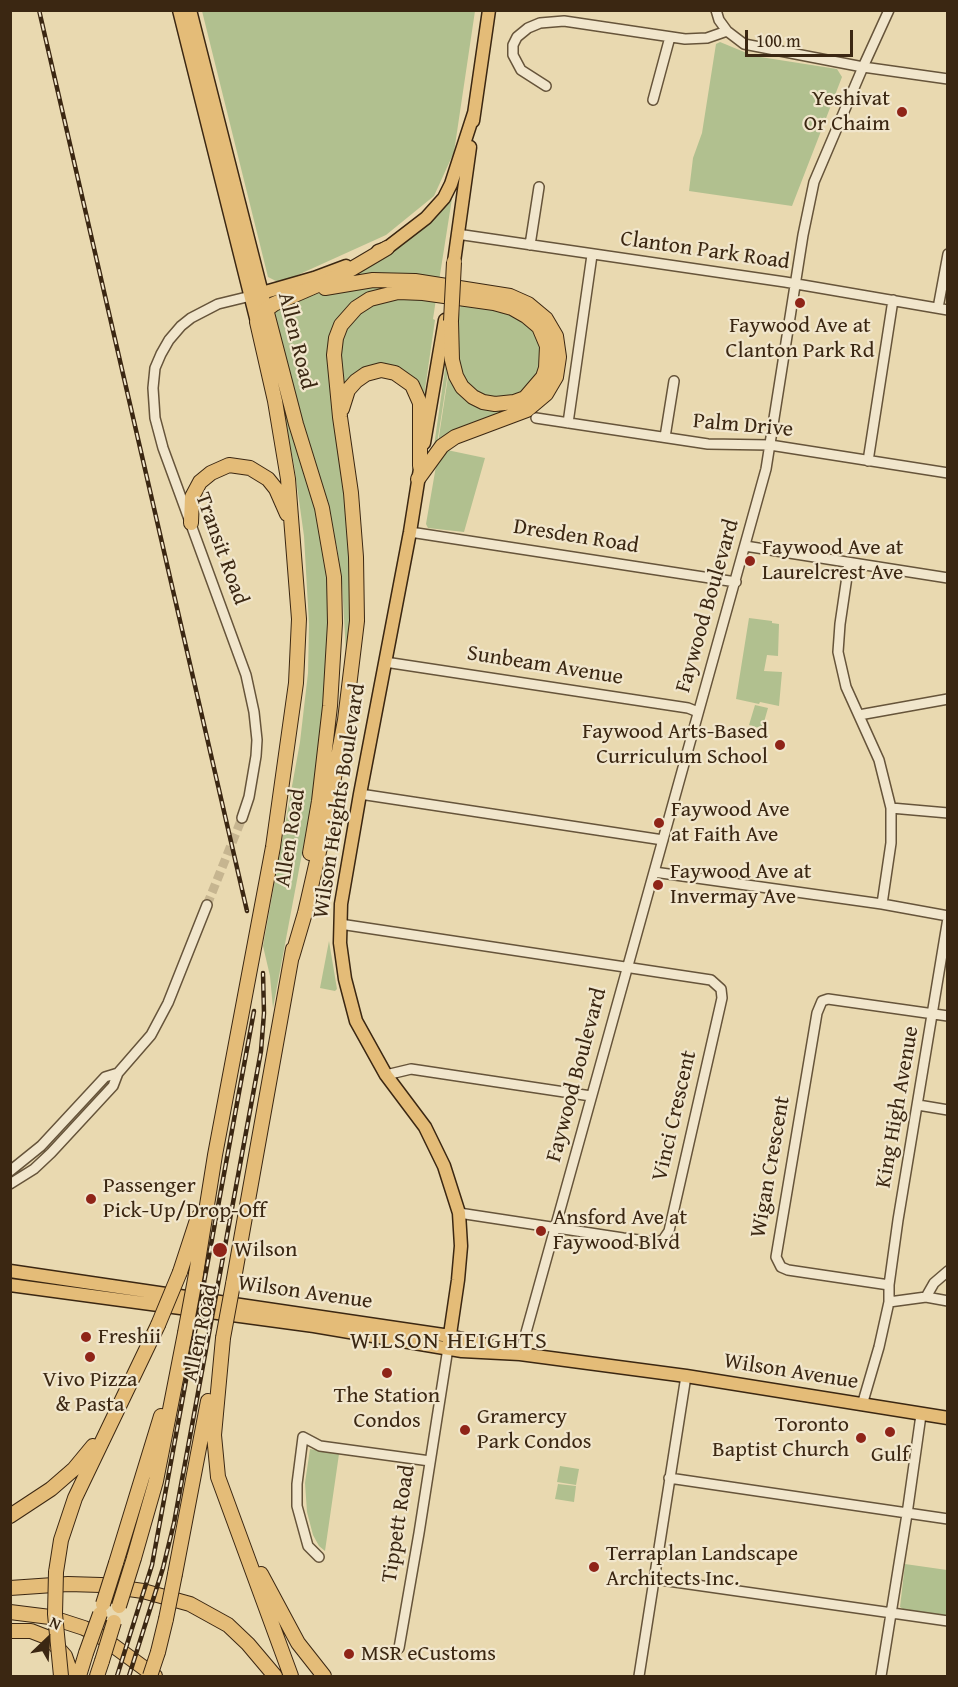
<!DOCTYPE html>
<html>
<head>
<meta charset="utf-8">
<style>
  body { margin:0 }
  #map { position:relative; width:958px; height:1687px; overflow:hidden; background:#e9d9b0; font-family:"Gentium Book Plus",serif }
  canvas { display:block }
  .frame { position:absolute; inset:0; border:12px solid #3b2712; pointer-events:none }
  .north { position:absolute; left:18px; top:1609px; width:60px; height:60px; -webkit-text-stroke:4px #f1e6cc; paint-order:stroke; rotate:25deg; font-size:16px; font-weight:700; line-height:24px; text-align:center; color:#3b2712 }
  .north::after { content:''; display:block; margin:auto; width:21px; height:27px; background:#3b2712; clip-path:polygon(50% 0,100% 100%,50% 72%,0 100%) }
  .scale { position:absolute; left:745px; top:30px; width:108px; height:27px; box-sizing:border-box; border:3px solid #3b2712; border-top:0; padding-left:8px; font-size:18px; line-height:21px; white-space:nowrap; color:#3b2712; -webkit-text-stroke:4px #f1e6cc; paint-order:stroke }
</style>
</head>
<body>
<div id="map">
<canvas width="958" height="1687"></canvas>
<div class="frame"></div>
<div class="north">N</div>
<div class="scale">100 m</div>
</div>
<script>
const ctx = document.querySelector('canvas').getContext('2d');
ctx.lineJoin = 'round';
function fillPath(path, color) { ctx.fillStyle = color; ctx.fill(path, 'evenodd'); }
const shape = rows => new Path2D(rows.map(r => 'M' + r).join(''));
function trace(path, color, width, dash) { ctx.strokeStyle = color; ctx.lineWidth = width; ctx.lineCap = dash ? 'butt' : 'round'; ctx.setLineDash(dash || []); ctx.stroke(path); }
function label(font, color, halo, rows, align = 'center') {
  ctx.font = font + ' "Gentium Book Plus",serif'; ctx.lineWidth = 4.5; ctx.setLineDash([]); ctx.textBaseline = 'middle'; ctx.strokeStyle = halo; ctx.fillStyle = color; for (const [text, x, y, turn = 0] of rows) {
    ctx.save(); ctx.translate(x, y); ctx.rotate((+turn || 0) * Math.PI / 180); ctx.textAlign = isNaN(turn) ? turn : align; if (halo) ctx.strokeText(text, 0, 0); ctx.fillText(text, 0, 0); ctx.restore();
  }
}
fillPath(shape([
  [202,11,475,11,454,152,434,196,386,235,280,283,268,277],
  [720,42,754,56,837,69,842,77,792,206,689,191,693,158,702,133,716,44],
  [453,192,439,281,347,280,416,233],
  [400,284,347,310,331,388,351,556,352,605,350,652,346,653,342,583,337,548,327,506,298,412,273,312,304,297,351,285],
  [391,297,436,299,433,319,435,320,423,403,386,366,341,390,340,349,347,326,363,308],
  [461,303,495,309,517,317,537,333,542,346,540,372,528,389,512,398,489,398,477,393,467,385,461,376,457,350,456,332],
  [447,355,449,366,437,444,433,453],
  [449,370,456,384,508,407,512,411,438,443],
  [285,400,319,523,328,589,328,652,326,689,316,779,273,1008,270,976,263,946,300,742,308,673,309,624,304,536,294,465,281,401],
  [447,450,485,458,464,532,428,528,426,524,436,466],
  [749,618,772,621,772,623,779,624,778,656,767,655,764,671,782,672,779,706,760,702,759,704,736,699],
  [755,705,768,708,762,729,749,725],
  [329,941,337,989,335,991,320,988],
  [310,1449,339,1454,325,1551,319,1546,313,1535,307,1512,305,1483],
  [560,1466,579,1469,576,1485,557,1482],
  [558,1484,576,1486,574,1502,555,1499],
  [905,1564,947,1570,947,1616,903,1609,900,1607]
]), '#b1c08f');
trace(shape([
  [207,905,242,818]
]), '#c6b590', 9, [9, 4.5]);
const minor = shape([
  [716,10,719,20,727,31,744,44,863,67,948,79],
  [546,86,521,70,513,55,513,45,517,37,528,28,540,23,564,21,685,39,707,38,727,31],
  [653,100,670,37],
  [457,234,785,282,948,310],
  [530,245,539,187],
  [938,308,948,254],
  [536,418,708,444,770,445,948,473],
  [568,423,592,255],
  [665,437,674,381],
  [868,461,893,300],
  [410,532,736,582],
  [745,546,948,578],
  [849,563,840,624,838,652,846,687,879,760,891,808,891,843,882,904],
  [385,662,688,708,698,712],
  [859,715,948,699],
  [360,794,663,840],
  [891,808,948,813],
  [242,818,249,797,256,756,257,740,254,712,246,675,163,448,155,418,153,388,155,368,161,354,169,340,181,326,191,318,218,304,255,295],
  [654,872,882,904,948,916],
  [340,924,711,980,721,989,722,998,669,1231,663,1240,655,1242,623,1238,459,1213],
  [386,1075,411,1069,591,1096],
  [918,1105,948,1110],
  [10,1171,41,1146,105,1077,118,1073],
  [10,1184,34,1169,51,1153,113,1086,118,1073,151,1035,168,1003,207,905],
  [889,1285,788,1270,781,1267,776,1257,817,1013,822,1001,828,999,948,1016],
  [926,1297,948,1301],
  [889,1302,926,1297,934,1283,948,1271],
  [520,1354,766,469,803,235,814,182,863,67,889,10],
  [862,1405,879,1347,889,1302,889,1285,898,1220,948,918],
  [669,1478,948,1519],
  [319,1557,308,1546,297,1506,297,1484,303,1437,320,1446,430,1461],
  [654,1579,948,1621],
  [399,1648,419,1533,448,1348],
  [639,1676,686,1376],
  [881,1676,907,1514,921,1415]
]);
const major = shape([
  [179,10,257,322],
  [190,10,266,309],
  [473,121,489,10],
  [378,251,387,248,426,218,444,198,451,184,474,113],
  [454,262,470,147],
  [262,293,314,278,346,266],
  [424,443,445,320],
  [420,469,410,532,360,794,341,904,340,943,345,979,356,1021,386,1075,425,1127,444,1166,459,1213,461,1246,458,1280,448,1348],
  [10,1271,450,1336,510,1351],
  [10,1285,314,1326,462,1351,520,1354,686,1376,948,1418]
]);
const highway = shape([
  [325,288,373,280,415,281,510,296,528,304,546,319,556,336,559,357,556,377,546,394,527,410,455,437,442,446,418,479],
  [266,309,296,424,322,508,334,577,335,623,330,706,319,801,310,853],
  [342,409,348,390,356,381,366,374,381,370,395,373,412,385,420,403,420,466],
  [191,523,192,497,200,482,211,473,229,465,250,468,268,479,276,489,287,514],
  [292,957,305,913,324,830,345,720,357,621,356,557,351,493,340,417,334,355,336,338,341,325,356,308,370,299,398,292,423,293,494,303,512,308,526,316,539,327,547,346,546,368,543,377,525,398,514,402,495,404,483,402,473,397,462,387,456,376,452,360,451,321],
  [180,1272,198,1217],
  [196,1274,215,1155,273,847,296,683,299,619,288,479,275,401,257,322,263,312,274,304,343,274,387,248],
  [233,1284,293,949],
  [223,1338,214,1435,218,1477,291,1676],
  [10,1516,51,1489,74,1469,93,1446],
  [134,1558,156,1481,185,1333],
  [116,1563,161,1416],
  [56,1572,61,1540,75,1498,158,1325],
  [175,1574,208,1401],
  [261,1574,298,1643,324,1676],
  [10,1588,68,1584,101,1585,143,1591,190,1604,228,1625,248,1644,275,1676],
  [10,1612,50,1617,84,1628,100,1636,155,1676],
  [10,1631,31,1631,49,1638,65,1656,72,1676],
  [158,1652,166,1619],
  [79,1676,86,1653],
  [97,1676,102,1661]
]);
trace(minor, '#66543a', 12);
trace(major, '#3b2712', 15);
trace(highway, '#3b2712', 16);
trace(minor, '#f1e6cc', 9);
trace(major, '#e4bc78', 12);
trace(highway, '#e4bc78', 14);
const rail = shape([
  [39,10,247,911],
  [117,1676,152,1565,254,1011],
  [129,1676,163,1568,174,1523,261,1051,264,1013,263,973]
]);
trace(rail, '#3b2712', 4.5);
trace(rail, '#f1e6cc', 2, [7]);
const highwayBridge = shape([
  [451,321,454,262],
  [158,1325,180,1272],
  [185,1333,196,1274],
  [223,1338,233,1284],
  [56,1572,55,1614,61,1676],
  [103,1604,116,1563],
  [119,1606,134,1558],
  [166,1619,175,1574],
  [86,1653,100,1614],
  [102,1661,114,1622],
  [150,1676,158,1652]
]);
trace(highwayBridge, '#3b2712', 16, []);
trace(highwayBridge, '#e4bc78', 14);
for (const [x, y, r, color] of [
  [902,112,6,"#8f2418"],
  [800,303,6,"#8f2418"],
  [750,561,6,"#8f2418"],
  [780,745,6,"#8f2418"],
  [659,823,6,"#8f2418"],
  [658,885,6,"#8f2418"],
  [91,1199,6,"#8f2418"],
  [541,1231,6,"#8f2418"],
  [220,1250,8,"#8f2418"],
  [86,1337,6,"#8f2418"],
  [90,1357,6,"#8f2418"],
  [387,1373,6,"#8f2418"],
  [465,1430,6,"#8f2418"],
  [890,1432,6,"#8f2418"],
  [861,1438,6,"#8f2418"],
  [594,1567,6,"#8f2418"],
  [349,1654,6,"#8f2418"]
]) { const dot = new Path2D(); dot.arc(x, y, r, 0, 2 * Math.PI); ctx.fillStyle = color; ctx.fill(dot); trace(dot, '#f1e6cc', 2); }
label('22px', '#3b2712', '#f1e6cc', [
  ["Yeshivat",890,99,"right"],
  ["Or Chaim",890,124,"right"],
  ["Faywood Ave at",800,326,"center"],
  ["Clanton Park Rd",800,351,"center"],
  ["Faywood Ave at",762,548],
  ["Laurelcrest Ave",762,573],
  ["Faywood Arts-Based",768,732,"right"],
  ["Curriculum School",768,757,"right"],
  ["Faywood Ave",671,810],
  ["at Faith Ave",671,835],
  ["Faywood Ave at",670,872],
  ["Invermay Ave",670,897],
  ["Passenger",103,1186],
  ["Pick-Up/Drop-Off",103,1211],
  ["Ansford Ave at",553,1218],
  ["Faywood Blvd",553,1243],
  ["Wilson",234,1250],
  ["Freshii",98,1337],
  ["Vivo Pizza",90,1380,"center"],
  ["& Pasta",90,1405,"center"],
  ["The Station",387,1396,"center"],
  ["Condos",387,1421,"center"],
  ["Gramercy",477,1417],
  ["Park Condos",477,1442],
  ["Toronto",849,1425,"right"],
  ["Baptist Church",849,1450,"right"],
  ["Gulf",890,1455,"center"],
  ["Terraplan Landscape",606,1554],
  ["Architects Inc.",606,1579],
  ["MSR eCustoms",361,1654]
], 'left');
label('22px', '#3b2712', '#f1e6cc', [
  ["Clanton Park Road",705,251,8],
  ["Allen Road",296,341,76],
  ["Palm Drive",743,426,5],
  ["Dresden Road",576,537,9],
  ["Transit Road",221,549,70],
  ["Faywood Boulevard",708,606,-74],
  ["Sunbeam Avenue",545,666,9],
  ["Wilson Heights Boulevard",340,801,-81],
  ["Allen Road",291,838,-81],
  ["Faywood Boulevard",577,1075,-75],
  ["King High Avenue",898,1107,-80],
  ["Vinci Crescent",675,1116,-77],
  ["Wigan Crescent",771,1167,-80],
  ["Wilson Avenue",305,1293,8],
  ["Allen Road",201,1333,-78],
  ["Wilson Avenue",791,1372,9],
  ["Tippett Road",399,1524,-81]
]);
ctx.letterSpacing = '1.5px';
label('24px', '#3b2712', '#f1e6cc', [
  ["WILSON HEIGHTS",449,1342]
]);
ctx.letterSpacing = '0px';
</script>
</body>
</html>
